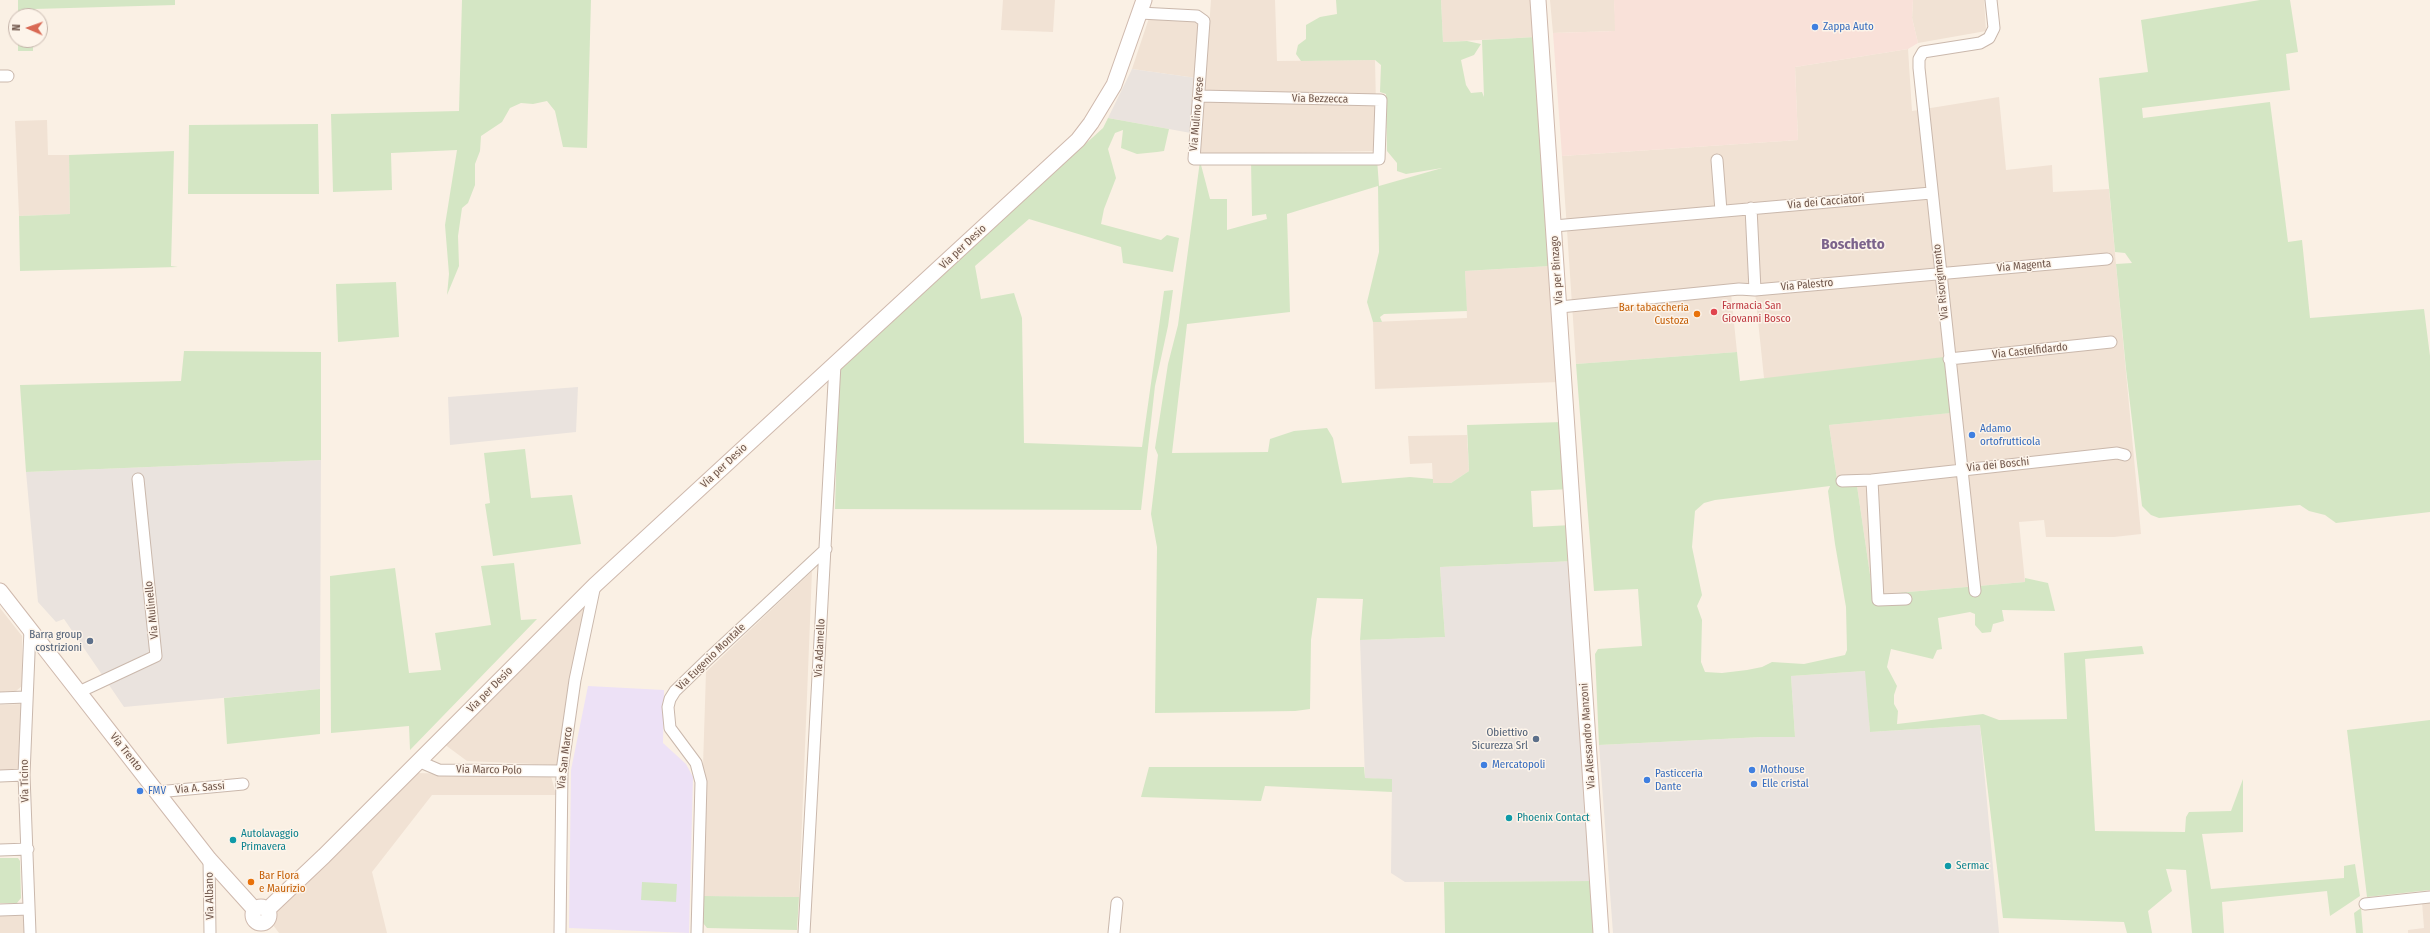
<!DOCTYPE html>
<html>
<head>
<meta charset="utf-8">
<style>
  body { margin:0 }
  #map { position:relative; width:2430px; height:933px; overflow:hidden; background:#faf0e4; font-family:"Fira Sans Condensed",sans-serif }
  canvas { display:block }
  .north { position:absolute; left:8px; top:8px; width:40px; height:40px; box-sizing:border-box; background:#fdf4ea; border:1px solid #c5b5ab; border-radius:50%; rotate:272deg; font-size:11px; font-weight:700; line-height:16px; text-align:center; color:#70574c }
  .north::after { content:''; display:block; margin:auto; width:14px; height:18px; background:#d96954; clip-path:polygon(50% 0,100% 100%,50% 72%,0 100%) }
</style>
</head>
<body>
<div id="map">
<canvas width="2430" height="933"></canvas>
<div class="north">N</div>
</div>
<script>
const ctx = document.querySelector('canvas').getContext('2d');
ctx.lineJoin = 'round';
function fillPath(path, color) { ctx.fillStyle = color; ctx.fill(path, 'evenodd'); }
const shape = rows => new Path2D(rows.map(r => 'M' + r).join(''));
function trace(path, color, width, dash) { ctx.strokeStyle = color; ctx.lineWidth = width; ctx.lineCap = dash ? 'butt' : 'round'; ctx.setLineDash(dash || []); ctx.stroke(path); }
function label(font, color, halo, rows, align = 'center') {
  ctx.font = font + ' "Fira Sans Condensed",sans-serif'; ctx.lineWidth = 3; ctx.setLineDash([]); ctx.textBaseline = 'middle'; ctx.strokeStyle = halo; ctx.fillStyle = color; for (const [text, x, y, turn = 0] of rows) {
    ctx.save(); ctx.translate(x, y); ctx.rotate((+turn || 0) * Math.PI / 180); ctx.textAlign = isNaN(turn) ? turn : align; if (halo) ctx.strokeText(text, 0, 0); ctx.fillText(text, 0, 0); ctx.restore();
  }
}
fillPath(shape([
  [1003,0,1055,0,1053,32,1001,30],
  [1211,0,1275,0,1277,61,1375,60,1377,151,1200,154],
  [1441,0,1533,0,1536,37,1443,42],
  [1550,0,1614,0,1616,31,1553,33],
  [1913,0,1984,0,1986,31,1918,43,1912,18],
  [1149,18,1200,21,1196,78,1132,69],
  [1908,49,1912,111,1999,97,2006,170,2052,165,2053,192,2109,189,2141,534,2114,537,2046,537,2044,520,2019,522,2025,582,1873,595,1857,486,1838,486,1829,425,1950,413,1764,378,1755,292,1731,293,1737,352,1576,364,1562,156,1798,140,1795,67],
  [47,120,48,155,69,155,70,214,19,216,15,121],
  [1550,266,1559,382,1375,389,1373,322,1467,318,1465,271],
  [1467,435,1469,471,1451,483,1433,483,1432,463,1410,464,1408,436],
  [812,571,799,897,704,896,703,766,706,672],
  [586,602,557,765,467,761,444,744],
  [0,608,22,636,22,686,16,691,0,692],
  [21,704,21,771,0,772,0,705],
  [415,773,551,776,556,795,432,795,372,872,387,933,279,933,267,917],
  [2430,901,2430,933,2408,933,2408,930,2424,928,2422,902],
  [25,913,25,933,0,933,0,914]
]), '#f1e2d4');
fillPath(shape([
  [1614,0,1913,0,1912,18,1918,43,1908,49,1795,67,1798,140,1562,156,1553,33,1615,31]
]), '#f9e1d9');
fillPath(shape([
  [1132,69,1196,78,1191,133,1108,118],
  [578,387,576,432,450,445,448,397],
  [321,460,320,689,124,707,64,619,56,622,38,602,26,472],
  [1574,561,1593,881,1405,882,1391,873,1392,780,1365,778,1360,640,1445,637,1440,567],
  [1866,671,1870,732,1980,725,1999,933,1613,933,1599,745,1762,737,1795,737,1791,676]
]), '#eae3de');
fillPath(shape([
  [588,686,664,690,663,743,686,764,693,777,689,933,569,928,571,770]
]), '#ede1f6');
fillPath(shape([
  [18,0,175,0,175,5,34,9,34,16,18,16],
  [462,0,591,0,587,148,563,147,555,111,547,101,533,104,521,103,510,108,502,122,481,136,480,151,475,164,475,185,468,203,462,208,458,236,459,266,447,295,449,274,445,225,457,150,391,153,392,190,333,192,331,114,459,111],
  [1336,0,1441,0,1443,42,1467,41,1481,44,1474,55,1461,60,1466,85,1471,93,1482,92,1484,97,1482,40,1536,37,1550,266,1465,271,1467,311,1384,314,1380,317,1382,322,1373,322,1367,302,1379,252,1378,186,1287,214,1290,312,1187,324,1172,453,1268,452,1270,439,1294,431,1327,428,1333,438,1342,483,1410,477,1433,479,1433,483,1451,483,1469,471,1467,425,1563,422,1570,489,1531,491,1533,527,1572,525,1574,561,1440,567,1445,637,1360,640,1363,599,1317,598,1311,640,1310,709,1295,711,1155,713,1157,547,1151,514,1158,455,1155,448,1168,364,1178,325,1200,161,1210,199,1227,199,1227,230,1267,219,1266,214,1252,216,1251,161,1377,159,1379,186,1442,168,1406,174,1397,171,1397,163,1387,151,1386,94,1380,92,1381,65,1375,60,1301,61,1296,54,1298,45,1306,39,1306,25,1320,17,1337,14],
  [2260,0,2290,0,2298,52,2286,54,2290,90,2142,108,2143,118,2270,102,2288,242,2302,240,2310,318,2424,309,2430,356,2430,512,2336,523,2325,515,2309,511,2300,505,2159,518,2151,515,2142,506,2126,369,2116,264,2132,263,2125,253,2115,252,2099,78,2148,72,2141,20],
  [18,40,33,40,33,51,18,51],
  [1108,118,1169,129,1164,151,1157,152,1137,154,1121,148,1123,130,1115,133,1108,149,1116,178,1104,209,1101,224,1161,240,1167,235,1179,238,1173,272,1123,263,1121,247,1029,219,975,266,981,299,1014,293,1022,318,1024,443,1142,447,1164,291,1173,290,1168,326,1155,386,1141,510,835,509,839,370,903,309,1103,128],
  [318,124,319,194,188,194,189,125],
  [174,151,171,266,178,267,20,271,19,216,70,214,69,155],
  [396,282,399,337,338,342,336,284],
  [184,351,321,352,321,460,26,472,20,385,181,381],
  [1737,352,1740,381,1944,357,1951,413,1829,425,1838,486,1857,486,1873,595,2025,582,2025,578,2048,583,2055,611,2002,610,2004,621,1993,624,1991,632,1982,633,1975,625,1975,614,1970,612,1938,618,1942,649,1937,650,1933,659,1891,649,1887,667,1897,686,1894,695,1894,704,1898,711,1897,724,1983,714,1999,720,2067,719,2064,653,2142,646,2144,654,2085,659,2095,831,2185,832,2186,817,2189,812,2231,811,2243,779,2243,832,2202,834,2211,889,2344,878,2344,866,2355,864,2360,896,2330,916,2327,891,2222,902,2224,933,2192,933,2186,870,2166,869,2172,891,2148,911,2152,933,2127,933,2124,922,2003,918,1980,725,1870,732,1865,671,1791,676,1795,737,1762,737,1599,745,1595,654,1598,649,1642,646,1638,589,1594,591,1576,364],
  [1830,486,1828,491,1835,544,1846,607,1847,650,1845,655,1804,664,1772,662,1762,667,1747,670,1722,673,1705,672,1701,662,1702,620,1697,606,1702,595,1692,547,1695,511,1704,503,1715,500],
  [525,449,531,498,572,495,581,544,493,556,485,504,490,503,484,453],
  [514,563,521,620,537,619,410,750,409,726,331,733,330,576,395,568,409,673,441,670,435,633,491,625,481,566],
  [320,689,320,734,227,744,224,698],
  [2430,720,2430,890,2367,897,2347,730],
  [1149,767,1364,767,1365,778,1392,779,1392,792,1265,786,1261,801,1141,797],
  [0,858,18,858,20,861,21,898,17,903,0,903],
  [1593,881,1596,933,1430,933,1445,933,1444,882],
  [642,882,677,884,676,902,641,900],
  [704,896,799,897,797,930,707,928,703,923],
  [2361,908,2363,933,2356,933,2354,913]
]), '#d4e6c4');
const street = shape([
  [1140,13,1197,16,1204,21,1194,159,1379,159,1381,100,1199,96],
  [0,76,8,76],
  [1717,160,1721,211],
  [1751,208,1755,290],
  [1554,226,1931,193],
  [1560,307,1739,289,1755,290,2107,259],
  [1949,359,2111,342],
  [1842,481,1872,480],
  [1975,591,1919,68,1919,59,1923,52,1980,43,1989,38,1994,28,1991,0],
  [1906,599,1878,600,1872,480,2117,453,2125,455],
  [79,692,156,656,138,479],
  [0,698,26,697],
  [418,761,439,770,562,771],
  [0,776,24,775],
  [157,792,243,784],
  [0,850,28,849],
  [209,859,210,933],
  [2365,904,2430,897],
  [0,910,29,909],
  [30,933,24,775,30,629],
  [560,933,562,771,575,680,595,585],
  [697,933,701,782,696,763,670,728,668,707,670,699,675,691,707,660,826,549],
  [804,933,835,364],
  [1114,933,1117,903]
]);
const secondary = shape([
  [1538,0,1601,933],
  [0,591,209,859,255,910],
  '253 915a8 8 0 1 1 16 0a8 8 0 1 1-16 0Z',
  [267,910,324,856,595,585,1078,140,1091,123,1114,85,1144,0]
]);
trace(street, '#cab8ac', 13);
trace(secondary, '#cfb9ad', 17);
trace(street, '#fff', 11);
trace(secondary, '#fff', 15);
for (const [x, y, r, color] of [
  [1815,27,4,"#3f7fe0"],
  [1714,312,4,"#e0444e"],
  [1697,314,4,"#e8710a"],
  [1972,435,4,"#3f7fe0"],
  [90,641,4,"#5c6f8a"],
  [1536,739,4,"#5c6f8a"],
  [1484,765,4,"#3f7fe0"],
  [1752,770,4,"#3f7fe0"],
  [1647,780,4,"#3f7fe0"],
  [1754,784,4,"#3f7fe0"],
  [140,791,4,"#3f7fe0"],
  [1509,818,4,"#0f9aa8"],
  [233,840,4,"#0f9aa8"],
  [1948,866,4,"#0f9aa8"],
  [251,882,4,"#e8710a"]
]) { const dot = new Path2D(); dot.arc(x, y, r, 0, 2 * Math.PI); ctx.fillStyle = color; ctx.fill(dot); trace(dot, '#fdf4ea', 1.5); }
label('11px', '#366cbe', '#fdf4ea', [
  ["Zappa Auto",1823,27],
  ["Adamo",1980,429],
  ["ortofrutticola",1980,442],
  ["Mercatopoli",1492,765],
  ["Mothouse",1760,770],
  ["Pasticceria",1655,774],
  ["Dante",1655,787],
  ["Elle cristal",1762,784],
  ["FMV",148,791]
], 'left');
label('11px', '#70574c', '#fdf4ea', [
  ["Via Bezzecca",1320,99,1],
  ["Via Mulino Arese",1197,114,-85],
  ["Via dei Cacciatori",1826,202,-5],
  ["Via per Desio",963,247,-43],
  ["Via Magenta",2024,266,-5],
  ["Via per Binzago",1557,270,-94],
  ["Via Risorgimento",1941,282,-96],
  ["Via Palestro",1807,285,-5],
  ["Via Castelfidardo",2030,351,-6],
  ["Via dei Boschi",1998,465,-6],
  ["Via per Desio",724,466,-43],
  ["Via Mulinello",152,610,-96],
  ["Via Adamello",820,648,-87],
  ["Via Eugenio Montale",711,657,-44],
  ["Via per Desio",490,690,-45],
  ["Via Alessandro Manzoni",1588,736,-94],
  ["Via Trento",126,752,52],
  ["Via San Marco",565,758,-83],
  ["Via Marco Polo",489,770,1],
  ["Via Ticino",25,781,-91],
  ["Via A. Sassi",200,788,-5],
  ["Via Albano",210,896,-91]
]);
label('11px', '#be3a42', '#fdf4ea', [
  ["Farmacia San",1722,306],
  ["Giovanni Bosco",1722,319]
], 'left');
label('11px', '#c56008', '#fdf4ea', [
  ["Bar tabaccheria",1689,308],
  ["Custoza",1689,321],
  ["Bar Flora",259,876,"left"],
  ["e Maurizio",259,889,"left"]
], 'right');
label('11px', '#4e5e75', '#fdf4ea', [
  ["Barra group",82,635],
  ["costrizioni",82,648],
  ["Obiettivo",1528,733],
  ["Sicurezza Srl",1528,746]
], 'right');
label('11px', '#0d838f', '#fdf4ea', [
  ["Phoenix Contact",1517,818],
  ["Autolavaggio",241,834],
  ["Primavera",241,847],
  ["Sermac",1956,866]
], 'left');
label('bold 15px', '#7c648c', '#fdf4ea', [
  ["Boschetto",1853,245]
]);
</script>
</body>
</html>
